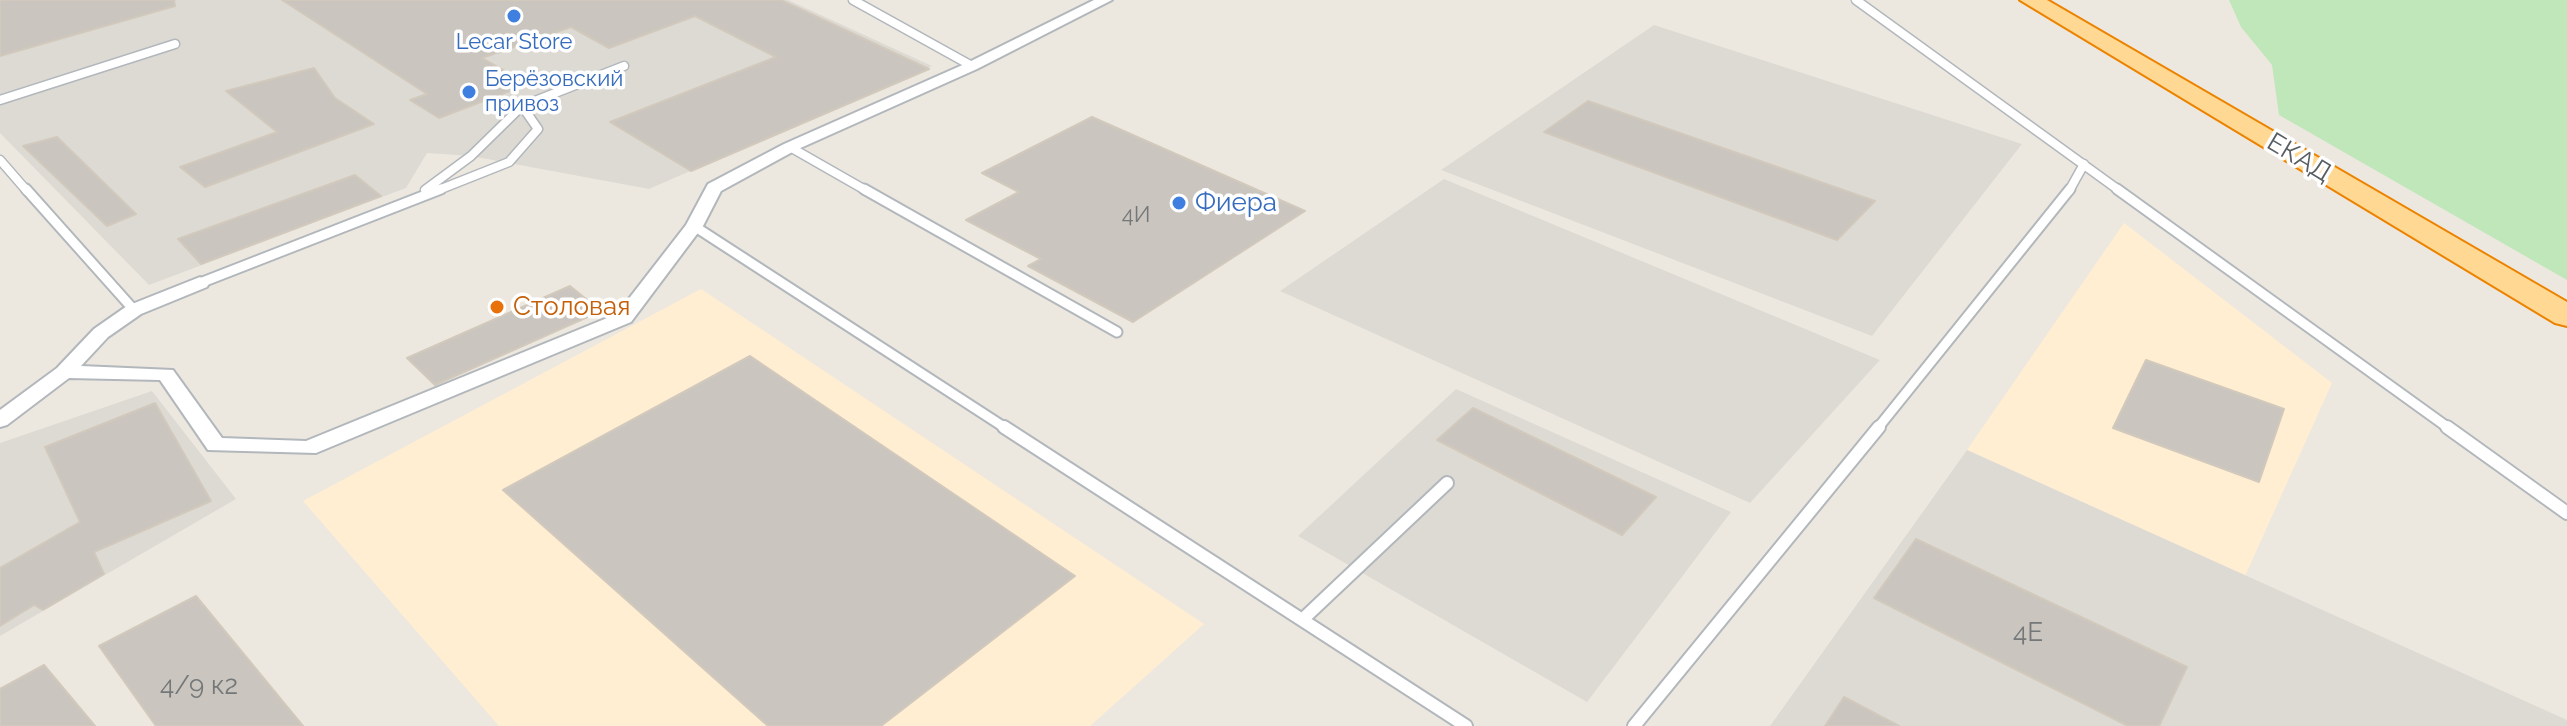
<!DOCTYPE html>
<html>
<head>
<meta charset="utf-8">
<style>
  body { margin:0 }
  canvas { display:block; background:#ede8df }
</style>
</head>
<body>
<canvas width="2567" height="726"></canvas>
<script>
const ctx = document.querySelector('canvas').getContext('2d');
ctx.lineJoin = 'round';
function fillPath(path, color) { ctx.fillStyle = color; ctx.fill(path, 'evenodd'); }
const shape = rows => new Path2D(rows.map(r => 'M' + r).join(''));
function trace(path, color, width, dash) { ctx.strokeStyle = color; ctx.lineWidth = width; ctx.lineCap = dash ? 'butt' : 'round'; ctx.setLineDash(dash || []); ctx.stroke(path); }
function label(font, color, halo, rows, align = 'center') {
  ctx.font = font + ' Raleway,sans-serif'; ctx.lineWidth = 7; ctx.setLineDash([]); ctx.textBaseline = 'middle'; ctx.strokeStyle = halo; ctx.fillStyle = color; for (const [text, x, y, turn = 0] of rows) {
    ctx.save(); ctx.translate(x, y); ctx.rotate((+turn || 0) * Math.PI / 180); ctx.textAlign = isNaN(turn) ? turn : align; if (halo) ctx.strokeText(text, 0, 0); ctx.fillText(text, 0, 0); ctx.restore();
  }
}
fillPath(shape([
  [2124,223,2332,383,2245,576,1967,450],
  [701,289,1204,624,1090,726,499,726,303,501]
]), '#ffeed2');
fillPath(shape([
  [0,0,788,0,932,66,649,189,471,156,427,153,406,188,149,285,0,133],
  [1654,25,2022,144,1872,336,1441,170],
  [1444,179,1880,360,1750,503,1280,291],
  [1456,389,1731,512,1587,702,1298,536],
  [152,391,236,499,0,636,0,443],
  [1967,450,2567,720,2567,726,1770,726]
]), '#dddad4');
fillPath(shape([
  [2229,0,2567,0,2567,280,2279,115,2272,65,2241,27]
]), '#bfe7b9');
const building = shape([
  [0,0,174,0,175,6,0,56,0,0],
  [282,0,781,0,929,69,691,171,610,122,776,57,695,16,609,48,571,27,482,58,528,84,439,118,410,100,427,94,282,0],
  [314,68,335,98,374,124,205,187,180,167,277,132,226,91,314,68],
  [1588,101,1875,201,1837,240,1544,132,1588,101],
  [1092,117,1305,211,1133,322,1028,266,1041,259,966,220,1019,192,982,173,1092,117],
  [57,137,136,214,107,226,23,146,57,137],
  [355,175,381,196,201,264,178,239,355,175],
  [570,286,601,311,435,385,407,358,570,286],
  [750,356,1075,576,881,726,768,726,503,490,750,356],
  [2146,360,2284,409,2259,482,2113,428,2146,360],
  [155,403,211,501,94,552,104,574,43,610,34,605,0,626,0,568,80,522,45,447,155,403],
  [1473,408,1656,497,1622,535,1437,440,1473,408],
  [1916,539,2187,667,2159,726,2128,726,1874,598,1916,539],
  [196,596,303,726,156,726,99,646,196,596],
  [44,665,95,726,0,726,0,689,44,665],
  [1844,697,1899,726,1825,726,1844,697]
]);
fillPath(building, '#cac5be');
trace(building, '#d2c9bd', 2);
const serviceFar2 = shape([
  [853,0,972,66],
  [1856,0,2120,191],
  [0,100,175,44],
  [790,147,867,191],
  [0,160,27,191],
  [425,190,471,156,522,106,624,66],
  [436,191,509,162,538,129,522,106],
  [2069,191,2084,164]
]);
const serviceFar1 = shape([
  [26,189,134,310],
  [864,189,1117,332],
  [2117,189,2450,429],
  [694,226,1007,429],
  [200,283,441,189],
  [1877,429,2070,189]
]);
const service = shape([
  [1004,427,1466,726],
  [2447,427,2567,513],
  [1302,620,1447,483],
  [1634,726,1879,427]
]);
const minor = shape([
  [1094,0,1112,0,977,69,796,150,721,191,703,226,631,322,316,453,208,450,160,380,69,378,7,425,0,427,0,410,57,368,94,329,127,306,200,277,209,283,207,287,141,314,108,337,81,366,173,370,222,438,306,441,617,314,686,225,708,184,784,144,967,63,1094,0]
]);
const trunk = shape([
  [2020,0,2047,0,2567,302,2567,326,2555,323,2020,0]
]);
trace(serviceFar2, '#b2b7bc', 11);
trace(serviceFar1, '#b2b7bc', 13);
trace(service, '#b2b7bc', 16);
trace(minor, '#b2b7bc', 4);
trace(trunk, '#ec8300', 4);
trace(serviceFar2, '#fff', 8);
trace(serviceFar1, '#fff', 9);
trace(service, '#fff', 12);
fillPath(minor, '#fff');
fillPath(trunk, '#ffd993');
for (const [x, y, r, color] of [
  [514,16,8,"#3f7fe0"],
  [469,92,8,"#3f7fe0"],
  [1179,203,8,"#3f7fe0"],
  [497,307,8,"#e8710a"]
]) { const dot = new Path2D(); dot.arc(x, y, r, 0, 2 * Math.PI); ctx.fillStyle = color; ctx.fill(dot); trace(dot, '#fff', 3); }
label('22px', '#366cbe', '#fff', [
  ["Lecar Store",514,42],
  ["Берёзовский",485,79,"left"],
  ["привоз",485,104,"left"]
]);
label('22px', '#747879', null, [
  ["4И",1136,215]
]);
label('26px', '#585e62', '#fff', [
  ["ЕКАД",2299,158,31]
]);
label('26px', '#366cbe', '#fff', [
  ["Фиера",1195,203]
], 'left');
label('26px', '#c56008', '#fff', [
  ["Столовая",513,307]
], 'left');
label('26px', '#747879', null, [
  ["4Е",2028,633],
  ["4/9 к2",199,686]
]);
</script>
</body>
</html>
